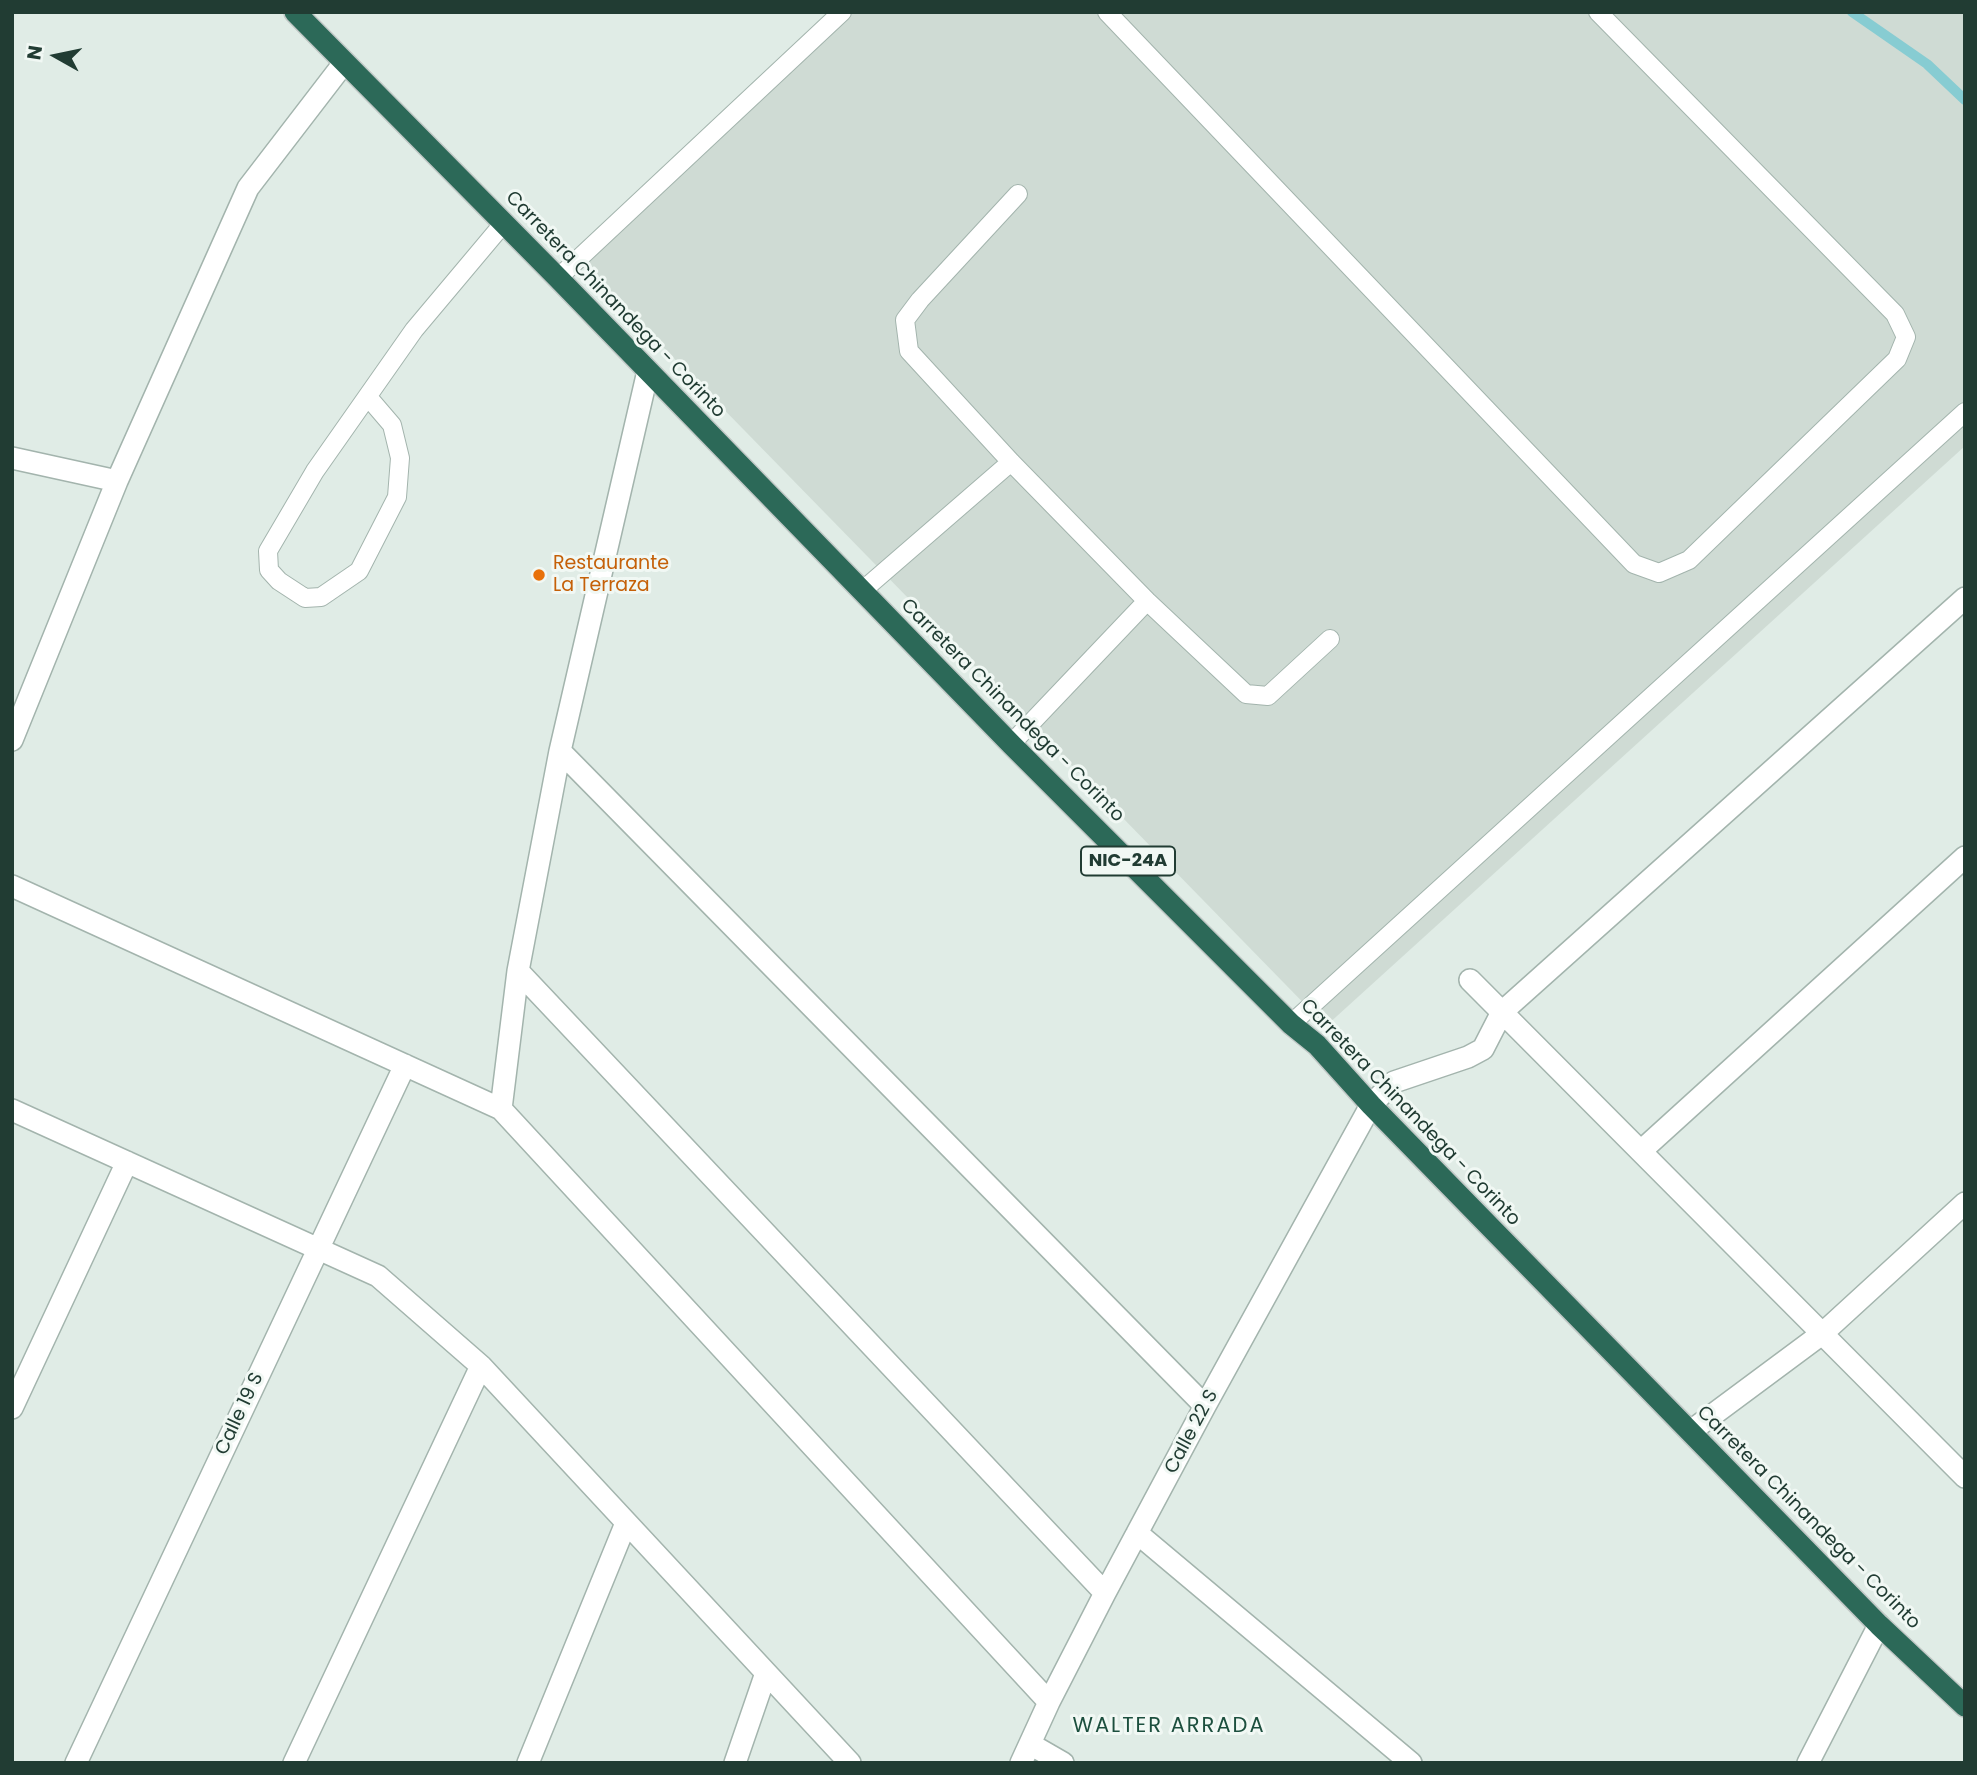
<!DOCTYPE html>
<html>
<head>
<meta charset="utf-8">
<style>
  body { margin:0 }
  #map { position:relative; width:1977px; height:1775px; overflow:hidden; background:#e0ece6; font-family:Poppins,sans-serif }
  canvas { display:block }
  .frame { position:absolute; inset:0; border:14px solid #213c33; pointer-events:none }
  .north { position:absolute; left:21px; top:21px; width:70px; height:70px; -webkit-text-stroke:5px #f1f8f4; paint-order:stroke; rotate:279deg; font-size:19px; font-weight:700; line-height:28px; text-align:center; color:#213c33 }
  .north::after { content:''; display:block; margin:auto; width:24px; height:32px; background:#213c33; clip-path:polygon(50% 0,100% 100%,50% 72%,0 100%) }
</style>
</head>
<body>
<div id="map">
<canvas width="1977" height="1775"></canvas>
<div class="frame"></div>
<div class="north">N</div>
</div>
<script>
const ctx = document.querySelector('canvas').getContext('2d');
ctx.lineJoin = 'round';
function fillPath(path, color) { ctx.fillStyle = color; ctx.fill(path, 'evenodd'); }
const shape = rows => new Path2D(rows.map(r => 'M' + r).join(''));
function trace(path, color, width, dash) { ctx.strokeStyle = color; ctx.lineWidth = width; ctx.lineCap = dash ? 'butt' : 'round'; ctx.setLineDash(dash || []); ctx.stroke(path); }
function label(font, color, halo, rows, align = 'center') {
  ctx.font = font + ' Poppins,sans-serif'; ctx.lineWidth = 6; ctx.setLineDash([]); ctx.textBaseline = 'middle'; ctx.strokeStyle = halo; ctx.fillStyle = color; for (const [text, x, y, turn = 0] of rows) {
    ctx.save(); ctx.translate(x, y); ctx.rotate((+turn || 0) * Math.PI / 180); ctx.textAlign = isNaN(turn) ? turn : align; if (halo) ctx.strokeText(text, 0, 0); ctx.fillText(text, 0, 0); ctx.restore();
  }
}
fillPath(shape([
  [835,12,1965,12,1965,446,1326,1026,578,260]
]), '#cfdbd4');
trace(shape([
  [1852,12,1927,64,1965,100]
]), '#87ccd2', 10);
const lane = shape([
  [1107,12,1634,564,1659,573,1689,560,1897,359,1906,337,1895,314,1598,12],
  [1018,194,920,300,905,320,909,351,1011,462,1147,601,1246,694,1268,696,1330,639],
  [558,278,842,12],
  [368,397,392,425,400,458,397,497,359,571,321,597,305,598,279,581,269,570,268,551,315,471,414,330,503,224],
  [862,591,1011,462],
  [1011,744,1147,601],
  [1291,1024,1965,412]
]);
const street = shape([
  [12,458,117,481],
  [12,740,117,481,248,188,344,63],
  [560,751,1205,1406],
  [12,886,501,1109,1049,1702],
  [518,971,1105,1593],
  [1470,980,1965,1477],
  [501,1109,518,971,560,751,648,371],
  [12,1110,378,1276,481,1366,850,1763],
  [1641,1151,1965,857],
  [12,1408,127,1162],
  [1691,1431,1823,1333,1965,1203],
  [1137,1533,1411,1763],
  [1030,1744,1063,1763],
  [76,1763,405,1065],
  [294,1763,481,1366],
  [528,1763,626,1523],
  [735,1763,766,1673],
  [1021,1763,1049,1702,1105,1593,1205,1406,1371,1105,1394,1082,1468,1057,1483,1049,1502,1012,1965,598],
  [1808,1763,1879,1625]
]);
const highway = shape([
  [295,12,558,278,1011,744,1291,1024,1317,1045,1371,1105,1879,1625,1965,1706]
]);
trace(lane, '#a3b4ad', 20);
trace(street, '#a3b4ad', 24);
trace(highway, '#c1c8c6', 24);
trace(lane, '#fff', 18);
trace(street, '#fff', 21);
trace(highway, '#2c6958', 21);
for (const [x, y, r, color] of [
  [539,575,7,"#e8710a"]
]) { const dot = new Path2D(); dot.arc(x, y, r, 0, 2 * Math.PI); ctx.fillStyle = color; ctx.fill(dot); trace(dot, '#f1f8f4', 2.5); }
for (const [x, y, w] of [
  [1128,861,94]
]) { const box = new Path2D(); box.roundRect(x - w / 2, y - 14.5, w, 29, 5); ctx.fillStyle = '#f1f8f4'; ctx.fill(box); trace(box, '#213c33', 2); }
label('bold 18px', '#213c33', null, [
  ["NIC-24A",1128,861]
]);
label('19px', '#213c33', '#f1f8f4', [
  ["Carretera Chinandega - Corinto",615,305,46],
  ["Carretera Chinandega - Corinto",1012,711,45],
  ["Carretera Chinandega - Corinto",1410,1113,46],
  ["Calle 19 S",240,1414,-65],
  ["Calle 22 S",1192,1432,-62],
  ["Carretera Chinandega - Corinto",1808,1518,45]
]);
label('19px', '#c56008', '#f1f8f4', [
  ["Restaurante",553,564],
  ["La Terraza",553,586]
], 'left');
ctx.letterSpacing = '2px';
label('21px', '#1c4f3e', '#f1f8f4', [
  ["WALTER ARRADA",1169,1727]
]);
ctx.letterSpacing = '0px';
</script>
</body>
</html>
